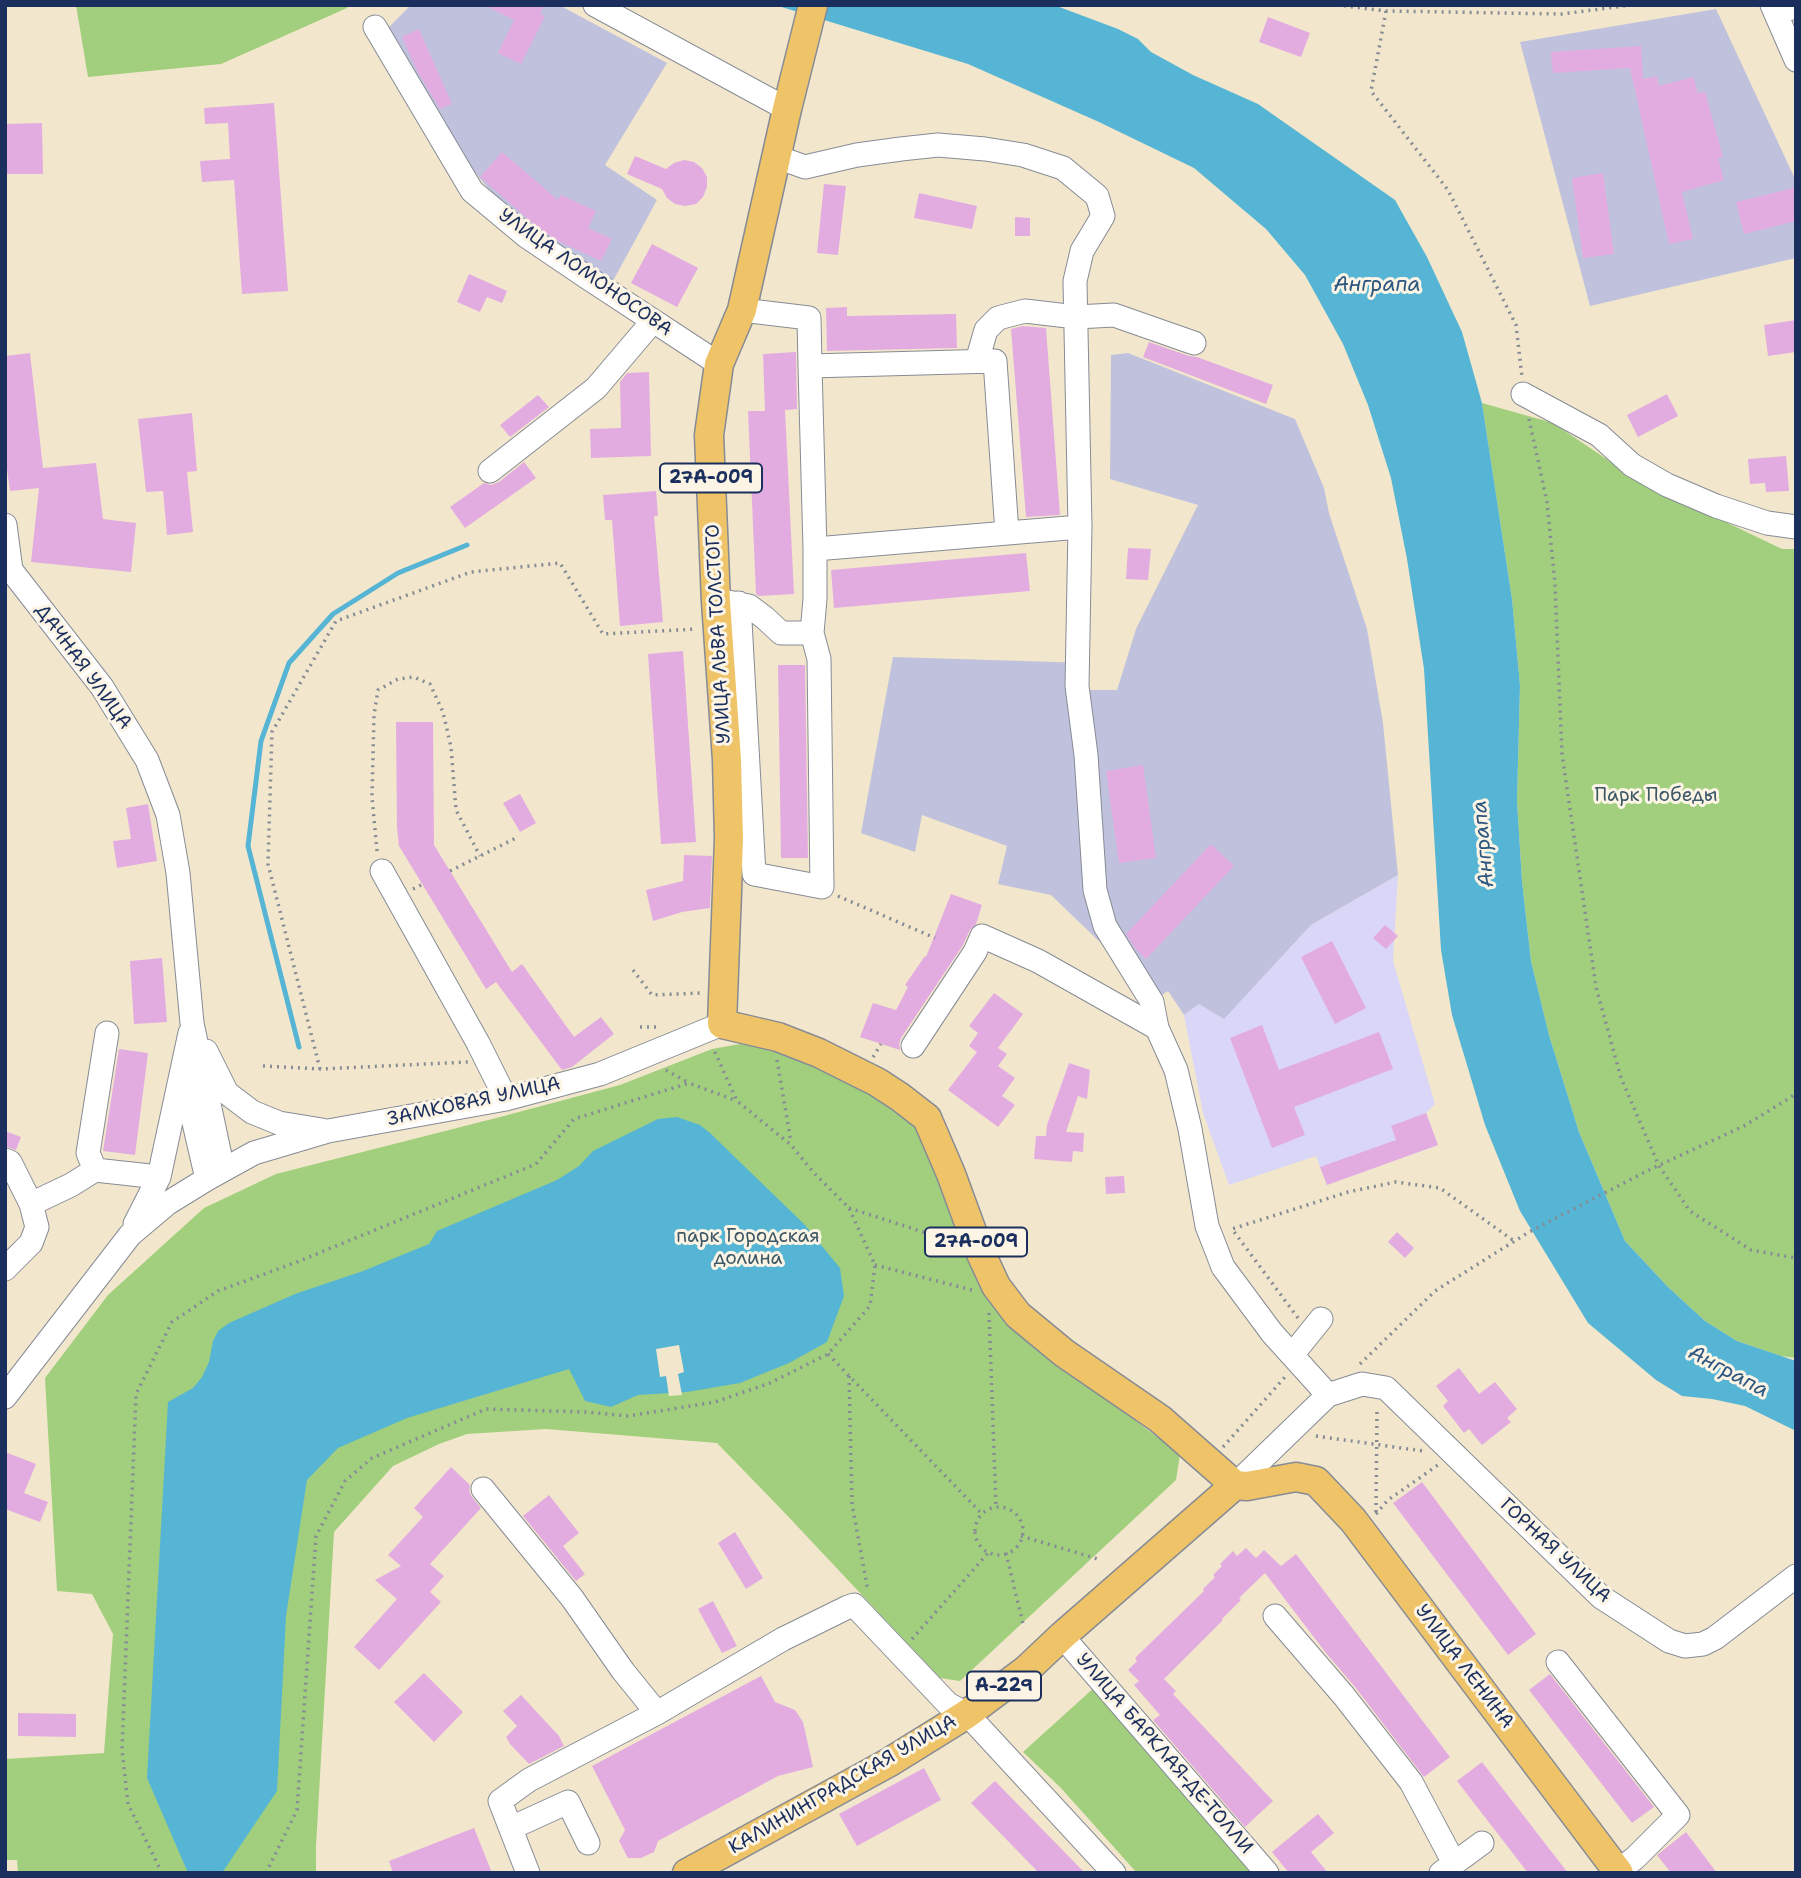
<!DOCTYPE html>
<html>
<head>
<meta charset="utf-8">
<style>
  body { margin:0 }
  #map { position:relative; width:1801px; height:1878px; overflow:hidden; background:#f2e7cc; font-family:"Shantell Sans",sans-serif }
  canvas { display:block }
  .frame { position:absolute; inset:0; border:7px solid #1b2f5e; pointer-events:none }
</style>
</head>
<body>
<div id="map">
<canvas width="1801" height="1878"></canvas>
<div class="frame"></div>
</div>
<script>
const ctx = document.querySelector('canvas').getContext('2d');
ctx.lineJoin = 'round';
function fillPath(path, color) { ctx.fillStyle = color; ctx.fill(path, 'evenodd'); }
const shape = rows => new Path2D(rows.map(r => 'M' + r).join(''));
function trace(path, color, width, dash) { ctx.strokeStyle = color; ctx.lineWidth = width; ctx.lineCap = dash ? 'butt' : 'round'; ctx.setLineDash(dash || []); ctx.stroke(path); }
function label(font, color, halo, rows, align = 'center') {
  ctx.font = font + ' "Shantell Sans",sans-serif'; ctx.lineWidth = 6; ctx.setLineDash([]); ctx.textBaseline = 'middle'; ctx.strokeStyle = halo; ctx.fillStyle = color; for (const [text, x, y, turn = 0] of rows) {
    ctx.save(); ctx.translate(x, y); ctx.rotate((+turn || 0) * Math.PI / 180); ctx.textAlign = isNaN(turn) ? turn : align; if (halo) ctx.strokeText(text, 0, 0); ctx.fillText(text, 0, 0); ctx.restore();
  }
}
fillPath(shape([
  [1398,875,1393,961,1435,1104,1426,1113,1438,1145,1327,1185,1316,1156,1229,1185,1203,1113,1184,1015,1199,1004,1224,1018,1311,925]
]), '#dad6f7');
fillPath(shape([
  [411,5,559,5,667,63,605,165,657,200,613,281,503,206,471,168,434,108,389,27],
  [1716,9,1796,181,1796,258,1590,306,1520,42],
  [1128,353,1295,419,1324,488,1329,513,1367,629,1383,723,1398,875,1311,925,1224,1019,1199,1004,1184,1015,1168,991,1148,1004,1104,946,1051,895,998,884,1007,846,922,815,915,852,861,833,893,657,1088,663,1088,690,1117,690,1136,629,1198,505,1110,479,1111,355]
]), '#c0c2dd');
fillPath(shape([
  [76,5,349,5,347,8,221,64,88,77],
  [1482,403,1553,423,1636,479,1782,549,1796,549,1796,1358,1781,1356,1737,1341,1705,1321,1668,1287,1625,1241,1579,1132,1549,1035,1531,961,1522,881,1517,801,1520,685,1512,599],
  [740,1044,784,1050,826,1067,912,1118,931,1159,955,1229,993,1303,1043,1352,1180,1454,1176,1480,960,1681,940,1678,782,1510,717,1443,546,1429,467,1434,439,1444,393,1466,334,1532,316,1846,316,1873,18,1873,17,1860,5,1860,5,1759,104,1753,113,1634,92,1594,57,1591,45,1378,108,1295,204,1208,276,1174,504,1116,620,1085,712,1049],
  [1096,1686,1260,1873,1137,1873,1060,1787,1023,1752]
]), '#a1cf7d');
fillPath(shape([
  [775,5,1054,5,1118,29,1138,39,1151,52,1193,75,1258,104,1395,200,1427,257,1462,332,1482,403,1512,599,1520,685,1517,801,1522,881,1531,961,1549,1035,1579,1132,1625,1241,1668,1287,1705,1321,1737,1341,1796,1361,1796,1431,1745,1406,1712,1399,1682,1396,1656,1380,1588,1323,1520,1211,1485,1125,1452,1015,1441,950,1424,669,1407,559,1391,478,1368,405,1343,344,1305,275,1266,229,1194,168,1099,122,968,64],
  [677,1117,700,1125,710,1133,804,1224,840,1268,844,1296,827,1342,789,1363,740,1383,687,1392,638,1395,611,1407,585,1401,569,1369,407,1418,338,1448,307,1480,286,1616,277,1791,222,1873,188,1873,147,1778,168,1402,193,1388,202,1377,209,1362,213,1341,218,1331,229,1323,295,1294,363,1271,429,1244,437,1231,557,1180,579,1166,593,1151,658,1119]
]), '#56b5d4');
fillPath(shape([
  [679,1345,684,1372,678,1374,682,1395,669,1396,666,1376,660,1377,656,1349]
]), '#f2e7cc');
trace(shape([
  [299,1047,248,846,261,741,289,663,333,614,398,573,467,545]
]), '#56b5d4', 5);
fillPath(shape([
  [484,5,544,5,540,14,545,16,521,64,498,53,514,20],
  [1268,17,1310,33,1301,57,1259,42],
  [419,29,452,104,440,109,417,71,402,37],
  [1641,46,1643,79,1657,76,1659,86,1693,77,1698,93,1705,92,1723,157,1718,158,1724,180,1682,192,1693,239,1669,244,1630,68,1553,73,1551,52],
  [274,103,288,291,242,294,234,180,202,182,200,161,230,159,228,123,205,124,204,108],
  [42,123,43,174,5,174,5,124],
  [502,152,558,200,561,195,596,211,588,228,612,239,601,261,558,241,537,227,480,177],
  [635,156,666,169,674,163,684,160,694,162,702,168,707,177,707,187,703,197,696,204,685,206,675,204,667,198,662,189,627,174],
  [1603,173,1614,254,1583,258,1572,178],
  [824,184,846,186,838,255,817,253],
  [1794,188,1796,196,1796,221,1744,234,1736,202],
  [919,193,977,206,972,229,914,218],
  [1015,217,1030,218,1030,236,1015,236],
  [652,244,698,268,677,307,631,283],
  [469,274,507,291,502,303,487,297,480,312,457,302],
  [847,307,847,316,956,314,957,348,827,351,826,308],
  [1796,320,1796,352,1768,356,1764,325],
  [1023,326,1046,328,1060,515,1026,517,1011,329],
  [1149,342,1189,356,1197,357,1273,385,1266,404,1143,357],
  [796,352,797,409,785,410,794,594,759,596,756,594,748,411,765,411,763,354],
  [30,353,43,468,96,463,103,519,136,523,131,572,31,562,39,488,10,491,5,454,5,356],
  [649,372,651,456,591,458,590,429,621,428,620,382,627,373],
  [1667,394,1678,416,1638,437,1627,415],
  [538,395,549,407,510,437,500,425],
  [192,413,197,471,187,472,193,532,167,535,163,491,146,492,138,419],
  [1786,456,1789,491,1766,492,1765,483,1750,484,1748,459],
  [524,462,536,478,465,528,450,507,484,483,491,485,499,482],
  [656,491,658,516,654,516,663,622,620,626,612,520,605,520,603,495],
  [1128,548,1151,549,1148,580,1126,579],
  [1026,553,1030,591,834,608,831,570],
  [683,651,696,842,661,844,648,654],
  [778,665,805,665,808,858,781,858],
  [396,722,433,722,434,845,512,972,522,964,574,1037,601,1017,614,1034,572,1067,562,1070,496,982,486,989,399,846,397,828],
  [1143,765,1156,858,1119,863,1106,771],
  [520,794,536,823,520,832,503,803],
  [148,804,157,861,117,868,113,841,131,839,126,808],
  [1211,844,1234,866,1146,959,1135,948,1126,934],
  [684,855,712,856,710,908,682,912,653,921,646,890,683,881],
  [951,894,982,905,976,924,970,930,963,945,901,1038,899,1044,900,1050,860,1037,873,1003,896,1010,908,987,905,985,925,956,926,957],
  [1385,925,1398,936,1386,949,1373,938],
  [1332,941,1366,1008,1335,1024,1301,957],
  [162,958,167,1022,134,1024,130,961],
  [994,993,1023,1014,998,1048,1007,1054,998,1066,1015,1078,1002,1096,1015,1105,998,1127,948,1090,977,1052,969,1046,978,1033,969,1026],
  [1262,1025,1279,1070,1379,1032,1393,1069,1294,1107,1305,1135,1272,1148,1230,1038],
  [119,1049,148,1053,135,1155,103,1151],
  [1069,1063,1090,1070,1087,1099,1078,1096,1066,1132,1084,1133,1083,1152,1073,1151,1072,1162,1034,1159,1036,1136,1046,1136,1047,1125],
  [1426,1113,1438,1145,1327,1185,1320,1167,1396,1140,1391,1126],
  [5,1131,21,1137,16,1150,5,1146],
  [1124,1176,1125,1193,1106,1194,1105,1177],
  [1397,1232,1414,1248,1405,1258,1388,1242],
  [1459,1368,1479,1394,1495,1382,1517,1409,1507,1418,1511,1422,1482,1445,1469,1429,1464,1433,1443,1406,1448,1401,1436,1386],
  [5,1452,36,1464,24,1493,48,1502,40,1522,5,1509],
  [451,1467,470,1485,469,1491,472,1497,481,1508,430,1564,444,1576,430,1592,441,1602,379,1670,354,1647,397,1599,375,1580,401,1566,388,1555,423,1517,414,1508],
  [1422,1482,1536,1634,1508,1655,1393,1503],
  [549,1495,579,1533,563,1546,585,1574,576,1581,523,1516],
  [735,1532,763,1578,746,1589,718,1543],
  [1246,1548,1256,1558,1264,1550,1281,1566,1296,1554,1450,1757,1424,1777,1355,1687,1326,1653,1265,1573,1239,1598,1241,1600,1222,1619,1223,1620,1164,1679,1176,1691,1173,1694,1273,1801,1245,1827,1153,1720,1160,1715,1134,1685,1139,1681,1128,1670,1137,1661,1135,1658,1204,1591,1203,1589,1215,1577,1213,1575,1222,1566,1220,1564,1233,1551,1237,1556],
  [713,1601,737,1646,722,1653,698,1609],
  [424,1673,463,1712,434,1742,394,1702],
  [1550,1674,1654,1807,1632,1823,1529,1690],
  [761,1676,775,1702,795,1710,803,1722,813,1767,778,1776,658,1841,654,1852,641,1858,628,1858,619,1841,625,1830,592,1766],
  [521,1695,559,1736,564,1746,529,1764,510,1744,506,1737,517,1726,503,1711],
  [18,1713,76,1714,76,1737,18,1736],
  [1482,1762,1568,1873,1528,1873,1457,1781],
  [924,1768,941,1800,857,1846,839,1814],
  [995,1781,1085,1873,1039,1873,971,1803],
  [1318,1814,1334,1833,1311,1852,1328,1873,1289,1873,1272,1852],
  [474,1828,492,1873,393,1873,389,1861],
  [1686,1832,1717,1873,1671,1873,1657,1855]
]), '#e3ace1');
const minor = shape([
  [595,5,787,109],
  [1772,5,1796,60],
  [1775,12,1796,7],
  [375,27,472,191,526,236,585,276,719,364],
  [777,157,805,167,857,155,901,149,938,145,985,149,1023,155,1063,168,1097,196,1103,216,1082,251,1075,281,1080,527,1077,686,1086,755,1095,890,1105,926,1152,1002,1157,1028,1176,1070,1190,1129,1207,1226,1223,1267,1272,1333,1328,1395],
  [742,310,809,318,810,366],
  [977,361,986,330,998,318,1025,311,1076,317,1114,315,1194,343],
  [1523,394,1599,435,1632,465,1667,485,1716,506,1767,523,1796,527],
  [490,471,596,388,653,321],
  [5,525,11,570],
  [815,549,810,366,995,361,1007,533],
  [5,564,11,570,102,687,147,760,168,815,178,873,192,1023,223,1170],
  [728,602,749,606,765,618,781,633,812,633,815,599,815,549,1080,527],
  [739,603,754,874,822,887,819,659,812,633],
  [382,871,478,1043,506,1099],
  [913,1046,975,952,982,936,1038,961,1157,1028],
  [206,1051,227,1093,252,1112,279,1123,322,1130],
  [191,1075,191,1110,207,1179],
  [5,1160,10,1162,31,1204,37,1227,31,1243,5,1269],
  [95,1170,88,1153,107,1033],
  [31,1204,71,1185,95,1170,159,1177],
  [135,1224,159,1177,190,1033],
  [1292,1355,1321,1319],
  [5,1397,130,1235,168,1203,207,1179,254,1153,328,1131,506,1099,600,1074,722,1024],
  [1235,1485,1328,1395,1362,1384,1386,1388,1601,1597,1669,1641,1685,1646,1703,1644,1715,1638,1796,1576],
  [483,1489,572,1598,623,1671,657,1713],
  [1275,1616,1344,1696,1411,1782,1454,1863],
  [1062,1636,1267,1873],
  [1558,1662,1678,1815,1635,1858,1618,1871],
  [511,1828,568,1802,588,1843],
  [528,1873,500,1801,529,1780,657,1713,783,1639,848,1607,854,1605,948,1704,967,1714,1114,1873],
  [1441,1873,1482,1843]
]);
const major = shape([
  [813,5,787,109,742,310,719,364,709,435,716,602,727,760,729,839,722,1024,778,1037,819,1053,877,1082,900,1097,927,1118,951,1174,977,1245,996,1286,1018,1315,1064,1353,1160,1419,1235,1485],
  [687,1873,888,1763,967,1714,1026,1670,1062,1636,1235,1485,1247,1486,1296,1477,1316,1481,1353,1520,1619,1873]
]);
trace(minor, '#868b95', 25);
trace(major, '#868b95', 31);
trace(shape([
  [1337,5,1386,11,1562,14,1631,5],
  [1386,11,1371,91,1448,190,1516,325,1522,377],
  [1529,419,1547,502,1555,584,1562,754,1596,987,1621,1078,1659,1166,1690,1211,1751,1250,1796,1258],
  [377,851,372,797,374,715,378,690,398,679,414,677,430,684,443,712,451,747,456,810,480,856],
  [450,871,518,837],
  [413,889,423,884],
  [838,896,935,938],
  [633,970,652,995,701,993],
  [640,1027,658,1027],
  [873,1057,881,1044],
  [777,1060,791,1142],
  [263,1066,320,1069,468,1062],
  [320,1069,268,864,272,732,336,621,471,572,560,563,603,634,697,629],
  [666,1070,689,1083],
  [849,1208,954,1242],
  [875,1265,972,1290],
  [989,1313,996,1507],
  [1298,1318,1232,1229,1348,1192,1396,1182,1440,1188,1514,1241],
  [828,1354,982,1514],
  [1360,1364,1435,1291,1529,1232,1651,1169,1744,1126,1796,1094],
  [849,1376,852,1504,868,1591],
  [1316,1436,1423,1451],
  [1223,1447,1285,1377],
  '975 1531a24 24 0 1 1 48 0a24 24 0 1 1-48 0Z',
  [1376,1512,1377,1408],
  [1376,1514,1388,1500,1438,1465],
  [1021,1536,1101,1560],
  [1006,1553,1024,1628],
  [912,1639,988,1553],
  [162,1873,128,1804,122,1750,136,1394,172,1322,218,1291,297,1262,536,1164,574,1119,689,1083,737,1101],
  [266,1873,297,1810,316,1536,345,1481,372,1458,486,1409,587,1412,628,1416,715,1402,770,1383,828,1354,870,1306,875,1265,849,1208,814,1173,791,1145,737,1101,714,1050]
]), '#868b95', 3.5, [2, 5]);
trace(minor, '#fff', 23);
trace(major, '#efc469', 28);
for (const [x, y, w] of [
  [711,478,102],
  [976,1242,102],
  [1004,1686,74]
]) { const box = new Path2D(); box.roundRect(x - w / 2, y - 14.5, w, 29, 5); ctx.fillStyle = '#fcf5e5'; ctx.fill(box); trace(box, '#1b2f5e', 2); }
label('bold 18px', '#1b2f5e', null, [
  ["27А-009",711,478],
  ["27А-009",976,1242],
  ["А-229",1004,1686]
]);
label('19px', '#1b2f5e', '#fcf5e5', [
  ["УЛИЦА ЛОМОНОСОВА",585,273,35],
  ["УЛИЦА ЛЬВА ТОЛСТОГО",719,634,-93],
  ["ДАЧНАЯ УЛИЦА",83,667,54],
  ["ЗАМКОВАЯ УЛИЦА",474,1102,-12],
  ["ГОРНАЯ УЛИЦА",1555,1551,43],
  ["УЛИЦА ЛЕНИНА",1464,1667,53],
  ["УЛИЦА БАРКЛАЯ-ДЕ-ТОЛЛИ",1164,1754,49],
  ["КАЛИНИНГРАДСКАЯ УЛИЦА",843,1785,-30]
]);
label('19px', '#3c5766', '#fcf5e5', [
  ["Парк Победы",1656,796],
  ["парк Городская",748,1237],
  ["долина",748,1259]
]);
label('italic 21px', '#2d5781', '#fcf5e5', [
  ["Анграпа",1377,286],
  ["Анграпа",1484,844,-95],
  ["Анграпа",1728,1372,28]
]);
</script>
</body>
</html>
